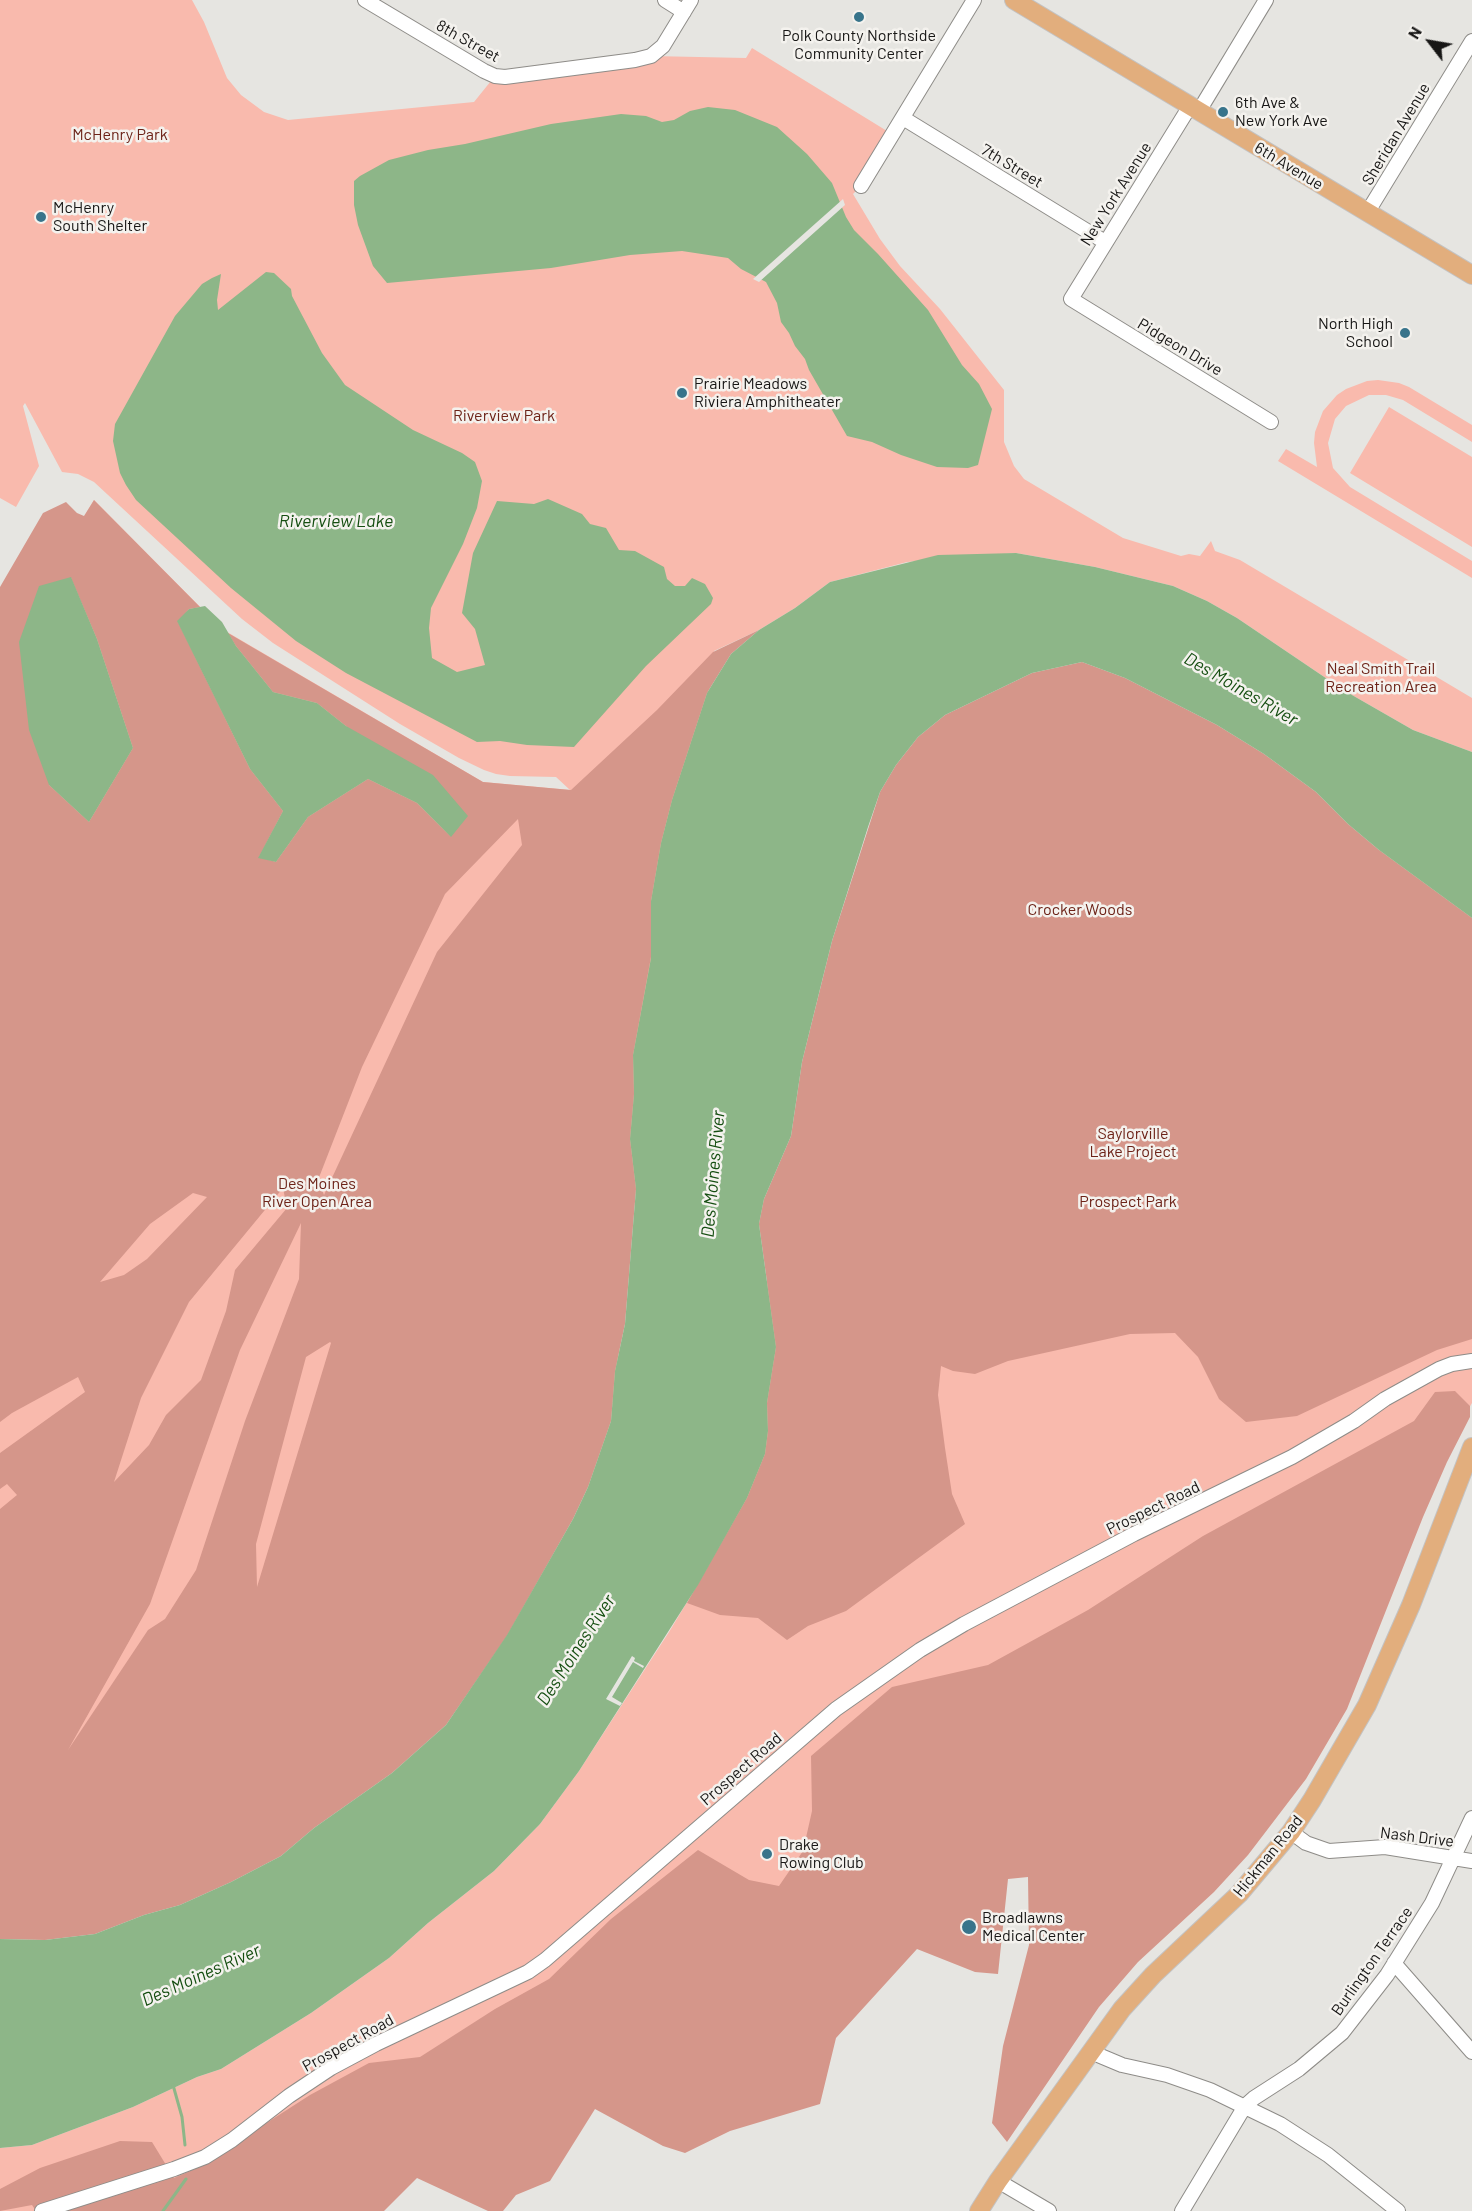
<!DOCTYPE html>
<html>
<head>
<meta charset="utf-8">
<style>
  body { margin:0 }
  #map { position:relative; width:1472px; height:2211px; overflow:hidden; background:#e6e5e1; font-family:Barlow,sans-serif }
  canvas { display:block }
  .north { position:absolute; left:1400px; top:12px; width:60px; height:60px; -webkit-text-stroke:4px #f4f2ee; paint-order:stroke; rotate:301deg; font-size:16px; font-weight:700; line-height:24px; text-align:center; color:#171615 }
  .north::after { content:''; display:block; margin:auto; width:21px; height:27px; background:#171615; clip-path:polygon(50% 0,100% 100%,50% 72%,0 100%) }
</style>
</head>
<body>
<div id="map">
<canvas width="1472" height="2211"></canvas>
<div class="north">N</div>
</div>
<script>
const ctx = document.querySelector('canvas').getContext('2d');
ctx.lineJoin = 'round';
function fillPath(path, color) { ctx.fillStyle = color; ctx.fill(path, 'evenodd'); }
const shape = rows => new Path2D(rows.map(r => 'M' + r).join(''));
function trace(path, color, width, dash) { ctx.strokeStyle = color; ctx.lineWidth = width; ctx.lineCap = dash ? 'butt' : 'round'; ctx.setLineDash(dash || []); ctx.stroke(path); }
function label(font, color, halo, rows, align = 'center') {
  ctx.font = font + ' Barlow,sans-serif'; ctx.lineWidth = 5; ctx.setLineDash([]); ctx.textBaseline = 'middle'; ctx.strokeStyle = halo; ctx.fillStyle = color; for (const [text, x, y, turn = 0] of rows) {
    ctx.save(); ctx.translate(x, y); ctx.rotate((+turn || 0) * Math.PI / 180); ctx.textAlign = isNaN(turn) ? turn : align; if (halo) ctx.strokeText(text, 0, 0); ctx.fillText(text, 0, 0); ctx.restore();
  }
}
fillPath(shape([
  [0,0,192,0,204,22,227,78,241,95,264,112,288,120,474,102,495,76,651,56,746,58,752,48,887,131,861,186,853,194,880,239,900,266,940,309,1004,390,1004,442,1014,466,1024,479,1123,538,1181,556,1189,554,1200,556,1211,541,1215,551,1240,560,1472,698,1472,752,1413,730,1345,691,1237,618,1207,601,1173,586,1095,567,1016,553,907,562,830,582,795,608,759,630,714,651,636,1189,611,1421,588,1487,0,1939,0,613,71,539,94,500,222,629,483,782,570,790,556,777,510,776,496,774,484,770,459,758,400,724,273,643,242,619,94,482,78,474,62,472,25,403,23,406,39,466,16,507,0,498],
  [1378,380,1399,383,1409,387,1472,425,1472,442,1403,400,1386,395,1369,395,1346,406,1335,419,1328,443,1333,468,1350,487,1472,561,1472,578,1278,461,1286,449,1317,467,1314,443,1315,432,1323,411,1337,395,1346,389,1367,381],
  [1389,407,1472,457,1472,547,1350,473],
  [1379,850,1472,918,1472,1403,1378,1559,1238,1589,895,1706,710,2012,212,2211,0,2211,0,2148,32,2145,133,2107,197,2077,221,2069,311,2013,389,1958,428,1923,494,1871,540,1824,579,1771,669,1632,710,1564,768,1277,759,1224,764,1199]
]), '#f9baad');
fillPath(shape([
  [94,500,200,607,189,609,178,622,250,769,283,811,259,857,276,862,308,817,368,779,417,803,451,837,346,726,317,703,273,692,236,646,228,633,483,782,571,790,657,710,713,652,759,630,731,654,707,693,672,800,661,843,651,901,651,957,633,1055,634,1094,630,1139,636,1189,625,1324,615,1371,611,1421,588,1487,573,1519,507,1636,446,1725,392,1773,314,1828,281,1856,231,1882,180,1905,144,1915,95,1934,45,1940,0,1939,0,1509,17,1495,7,1484,0,1489,0,1453,85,1392,78,1377,12,1413,0,1422,0,587,43,513,66,502,77,513,84,516],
  [71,578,97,639,133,748,89,822,49,785],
  [518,819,522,845,437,952,324,1195,318,1180,362,1067,445,894],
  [283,1188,287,1208,235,1270,226,1311,201,1380,166,1415,149,1445,114,1482,141,1398,189,1302],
  [193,1193,207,1197,147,1259,124,1275,100,1282,150,1224],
  [301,1223,299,1279,245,1421,196,1570,165,1619,148,1630,68,1750,150,1604,240,1350],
  [330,1342,331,1343,257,1587,256,1544,306,1357],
  [1082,662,1125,678,1217,725,1264,754,1316,792,1348,824,1379,850,1472,918,1472,1339,1437,1350,1297,1416,1246,1422,1219,1399,1198,1357,1175,1333,1130,1334,1008,1361,975,1374,953,1371,941,1366,938,1395,945,1448,952,1494,965,1524,846,1611,808,1626,787,1640,758,1618,720,1615,687,1603,747,1498,765,1454,768,1431,767,1403,776,1347,759,1224,764,1199,791,1136,802,1062,832,941,880,792,896,765,918,737,945,715,1032,673],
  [1455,1391,1470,1406,1470,1417,1447,1462,1423,1517,1347,1709,1306,1779,1248,1855,1214,1892,1138,1962,1099,2007,1007,2142,992,2123,1003,2046,1029,1945,1028,1877,1008,1879,998,1974,975,1972,917,1949,836,2038,820,2104,730,2131,685,2153,663,2146,595,2109,550,2181,516,2195,503,2211,488,2211,417,2178,384,2211,36,2211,32,2205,0,2211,0,2189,40,2168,120,2141,152,2142,174,2178,195,2169,310,2095,369,2063,420,2057,495,2009,549,1979,611,1919,698,1850,749,1880,779,1886,803,1851,812,1811,811,1756,892,1687,988,1665,1088,1610,1203,1536,1414,1421,1435,1392]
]), '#d5968a');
fillPath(shape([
  [708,107,735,110,777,127,807,154,832,183,846,217,854,230,878,254,928,310,962,365,979,384,992,409,978,465,968,468,937,467,901,455,872,442,847,436,809,370,805,359,795,346,789,333,781,322,777,303,766,282,741,269,728,258,682,251,630,255,551,268,387,283,373,266,358,225,354,205,354,181,360,176,389,160,428,150,465,144,551,124,621,114,646,116,662,122,674,120,690,111],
  [266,272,274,273,291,289,292,296,322,353,345,385,413,430,462,453,475,462,482,481,477,508,463,544,431,608,429,628,432,658,457,672,485,665,475,629,462,613,473,553,497,501,534,504,548,499,582,514,590,524,606,528,619,550,635,551,664,567,667,579,675,586,685,586,692,578,705,584,713,598,711,604,646,666,574,747,527,745,500,741,477,742,346,673,296,641,231,588,136,500,126,485,120,473,113,441,115,424,175,316,202,284,212,278,221,274,217,300,218,310],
  [1016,553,1095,567,1173,586,1207,601,1237,618,1345,691,1413,730,1472,752,1472,918,1379,850,1348,824,1316,792,1264,754,1217,725,1125,678,1082,662,1032,673,945,715,918,737,896,765,880,792,868,827,832,941,822,981,802,1062,791,1136,764,1199,759,1224,776,1347,767,1403,768,1431,765,1454,747,1498,698,1585,579,1771,540,1824,494,1871,428,1923,389,1958,311,2013,221,2069,197,2077,133,2107,32,2145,0,2148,0,1939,45,1940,95,1934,144,1915,180,1905,231,1882,281,1856,314,1828,392,1773,446,1725,507,1635,573,1519,588,1487,611,1421,615,1371,625,1324,636,1189,630,1139,634,1094,633,1055,651,958,651,901,661,843,672,800,707,693,731,654,759,630,795,608,830,582,938,555],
  [71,577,97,639,133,748,89,822,49,785,29,730,19,642,39,586],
  [205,606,222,622,236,646,273,692,317,703,346,726,433,775,468,816,451,837,417,803,368,779,308,817,276,862,258,858,283,811,250,769,177,621,189,609]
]), '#8db688');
fillPath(shape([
  [843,199,845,205,759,282,753,279],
  [632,1656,635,1658,634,1661,644,1666,643,1668,633,1662,612,1697,622,1703,620,1706,606,1699]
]), '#e6e5e1');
trace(shape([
  [173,2085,182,2117,185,2145],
  [163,2211,186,2179]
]), '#8db688', 3);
const minor = shape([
  [365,0,484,71,495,76,505,77,635,60,651,56,663,46,691,0],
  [665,0,684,12],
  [1190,106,1071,299,1271,422],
  [1199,111,1266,0],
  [903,118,1105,242],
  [861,186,974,0],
  [1367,213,1472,41],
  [1291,1832,1306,1843,1329,1851,1385,1847,1472,1861],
  [1394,1963,1472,2052],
  [1091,2052,1122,2065,1167,2075,1210,2090,1280,2124,1328,2155,1398,2211],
  [998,2181,1049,2211],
  [42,2211,174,2169,205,2157,232,2140,289,2096,331,2068,376,2044,528,1972,545,1960,836,1709,920,1650,964,1624,1134,1534,1292,1457,1354,1421,1385,1399,1439,1369,1452,1364,1472,1361],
  [1182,2211,1245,2106,1254,2098,1299,2069,1342,2033,1387,1975,1432,1903,1472,1818]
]);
const major = shape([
  [1014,0,1472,275],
  [979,2211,998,2181,1122,2009,1153,1975,1239,1894,1291,1832,1312,1800,1367,1705,1411,1605,1472,1447]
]);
trace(minor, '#8e8c88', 16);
trace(major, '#c3c2c2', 20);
trace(minor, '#fff', 14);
trace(major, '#e2ae7d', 18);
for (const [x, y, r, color] of [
  [859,17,6,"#38748b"],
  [1223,112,6,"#38748b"],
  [41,217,6,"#38748b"],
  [1405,333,6,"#38748b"],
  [682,393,6,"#38748b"],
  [767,1854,6,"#38748b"],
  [969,1927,8,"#38748b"]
]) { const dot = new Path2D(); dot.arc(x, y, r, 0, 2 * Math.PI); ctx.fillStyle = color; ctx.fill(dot); trace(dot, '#f4f2ee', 2); }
label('16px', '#171615', '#f4f2ee', [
  ["Polk County Northside",859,36,"center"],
  ["Community Center",859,54,"center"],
  ["6th Ave &",1235,103],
  ["New York Ave",1235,121],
  ["McHenry",53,208],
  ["South Shelter",53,226],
  ["North High",1393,324,"right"],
  ["School",1393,342,"right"],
  ["Prairie Meadows",694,384],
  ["Riviera Amphitheater",694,402],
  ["Drake",779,1845],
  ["Rowing Club",779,1863],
  ["Broadlawns",982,1918],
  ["Medical Center",982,1936]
], 'left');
label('16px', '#171615', '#f4f2ee', [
  ["8th Street",468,41,29],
  ["Sheridan Avenue",1396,134,-59],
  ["7th Street",1012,166,31],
  ["6th Avenue",1289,166,31],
  ["New York Avenue",1116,194,-58],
  ["Pidgeon Drive",1180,347,31],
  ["Prospect Road",1153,1508,-26],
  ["Prospect Road",741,1769,-41],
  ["Nash Drive",1417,1837,7],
  ["Hickman Road",1268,1856,-51],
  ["Burlington Terrace",1372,1961,-55],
  ["Prospect Road",348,2043,-29]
]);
label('16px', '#6d2318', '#f4f2ee', [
  ["McHenry Park",120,135],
  ["Riverview Park",504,416],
  ["Neal Smith Trail",1381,669],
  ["Recreation Area",1381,687],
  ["Crocker Woods",1080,910],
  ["Saylorville",1133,1134],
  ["Lake Project",1133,1152],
  ["Des Moines",317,1184],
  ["River Open Area",317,1202],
  ["Prospect Park",1128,1202]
]);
label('italic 18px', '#154e11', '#f4f2ee', [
  ["Riverview Lake",336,521],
  ["Des Moines River",1241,689,30],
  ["Des Moines River",713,1174,-85],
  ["Des Moines River",576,1650,-57],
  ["Des Moines River",201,1975,-24]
]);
</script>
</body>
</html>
